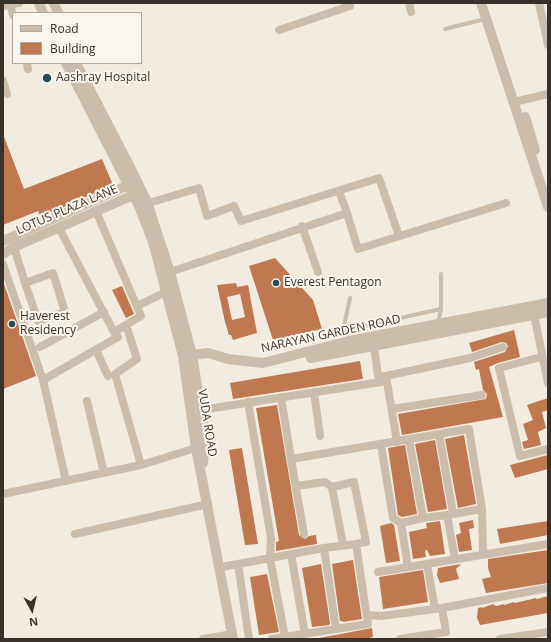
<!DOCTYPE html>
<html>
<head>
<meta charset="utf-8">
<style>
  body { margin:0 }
  #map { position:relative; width:551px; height:642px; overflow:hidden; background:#f2ece0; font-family:"Open Sans",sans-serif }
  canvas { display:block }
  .frame { position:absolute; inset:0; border:4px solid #39312b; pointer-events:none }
  .legend { position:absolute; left:12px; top:12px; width:130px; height:52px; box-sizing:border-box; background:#faf5ed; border:1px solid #ada79f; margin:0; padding:5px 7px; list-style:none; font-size:12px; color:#39312b }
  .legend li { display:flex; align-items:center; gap:8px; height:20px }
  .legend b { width:20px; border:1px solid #ada79f }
  .north { position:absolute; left:12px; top:590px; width:40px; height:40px; -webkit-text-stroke:3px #faf5ed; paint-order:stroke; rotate:172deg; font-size:11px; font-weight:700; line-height:16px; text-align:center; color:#39312b }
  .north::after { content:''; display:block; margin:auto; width:14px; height:18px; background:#39312b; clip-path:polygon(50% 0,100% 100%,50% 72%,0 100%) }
</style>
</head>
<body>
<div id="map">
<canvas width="551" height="642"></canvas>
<div class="frame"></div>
<ul class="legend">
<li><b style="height:5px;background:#cabdac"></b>Road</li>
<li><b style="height:11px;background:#c07851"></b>Building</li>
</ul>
<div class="north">N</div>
</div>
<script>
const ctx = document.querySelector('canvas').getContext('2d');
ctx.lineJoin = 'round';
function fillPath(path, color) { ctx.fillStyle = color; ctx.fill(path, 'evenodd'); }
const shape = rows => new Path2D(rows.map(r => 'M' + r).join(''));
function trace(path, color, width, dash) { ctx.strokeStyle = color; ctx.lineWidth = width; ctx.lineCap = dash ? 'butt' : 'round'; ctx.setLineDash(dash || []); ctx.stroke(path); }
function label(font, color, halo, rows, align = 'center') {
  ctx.font = font + ' "Open Sans",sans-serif'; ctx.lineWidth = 4; ctx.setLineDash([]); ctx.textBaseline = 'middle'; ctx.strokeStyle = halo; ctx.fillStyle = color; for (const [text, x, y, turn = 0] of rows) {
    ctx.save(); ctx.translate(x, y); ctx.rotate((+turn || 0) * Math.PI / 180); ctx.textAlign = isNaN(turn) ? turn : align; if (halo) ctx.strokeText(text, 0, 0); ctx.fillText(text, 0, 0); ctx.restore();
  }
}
fillPath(shape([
  [3,134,24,189,102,159,113,185,41,217,38,211,3,225],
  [275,258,313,300,322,329,273,340,249,266],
  [3,281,36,376,3,389],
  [236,283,237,287,248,285,257,333,233,340,231,335,229,335,225,322,217,285],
  [240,294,245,317,232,320,227,297],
  [122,286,134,314,126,318,112,290],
  [514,330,520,357,498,363,489,367,503,417,402,435,398,414,486,399,487,394,483,390,479,369,476,370,474,362,505,352,508,346,506,343,502,342,472,352,469,343],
  [360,361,363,379,233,399,230,383],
  [548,398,548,410,542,412,546,428,538,432,541,445,524,449,522,442,528,440,523,424,533,420,527,405],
  [277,405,299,535,305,539,309,536,316,535,317,544,276,551,276,542,279,541,256,408],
  [464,435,476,504,458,508,445,439],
  [435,440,447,509,428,512,415,444],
  [405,445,417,514,402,517,398,515,388,448],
  [242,448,258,544,245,545,229,450],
  [548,455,548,469,515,478,510,465],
  [473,520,474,528,469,529,472,550,459,552,456,535,461,533,459,523],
  [440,521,445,554,430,556,427,550,425,550,426,557,413,559,409,532,427,528,426,523],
  [548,521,548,535,500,544,497,529],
  [391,523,394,525,400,561,386,563,380,526],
  [548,550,548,583,486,593,482,579,491,577,488,568,488,559],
  [353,560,362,619,343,622,343,621,340,621,332,564],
  [321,564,330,623,329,625,312,627,302,568],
  [461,564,456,569,459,579,440,583,437,575,438,568],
  [423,570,428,602,383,609,379,577],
  [267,574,279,632,259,635,250,577],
  [548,596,548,613,480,625,477,618,478,608,482,607,482,608,493,604,496,606,504,604,504,605,514,602,515,603,536,598,537,599],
  [372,628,373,637,365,639,314,639]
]), '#c07851');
trace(shape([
  [445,29,485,19],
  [438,324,441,309,441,274],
  [346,330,441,309],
  [348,340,344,326,350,298]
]), '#cabdac', 4);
trace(shape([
  [409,3,411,12],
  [539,3,548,45],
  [10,4,13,15],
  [3,6,19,3],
  [279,30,350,6,349,3],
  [27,63,28,69],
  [3,81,7,94],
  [514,102,548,94],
  [339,191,347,213],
  [142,205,199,188,207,216,234,206,241,221,379,178,399,236],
  [302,226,318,272],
  [59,228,114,332,141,316,96,211],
  [14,247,25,283,38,321,65,312,53,273,25,283],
  [3,264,43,380,118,337,114,332],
  [164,274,347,213,358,249,506,203],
  [137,306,166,292],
  [533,310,548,383],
  [373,340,378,376,386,376,397,442],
  [40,347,104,312],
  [96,350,108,376],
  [541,357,499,368,520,456,548,449],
  [386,376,470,358,503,347],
  [43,380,66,481],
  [314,392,320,436],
  [281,397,291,459],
  [87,401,104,473],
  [248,402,271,538,270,558,285,637],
  [392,409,482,395],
  [201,410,387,381],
  [439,434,453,513],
  [409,439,423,518],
  [381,445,393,518,401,523,423,518,447,515],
  [141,465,196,448],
  [296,486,325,482,332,487],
  [3,494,141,465,115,374,137,359,126,325],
  [482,509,483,555],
  [401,523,408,567],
  [75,534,208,504],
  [304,534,291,459,469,429,482,509,447,515,455,559],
  [343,545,332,487,354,482,366,542,356,544],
  [291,554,305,634],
  [427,564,435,609],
  [221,567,238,564],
  [378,572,548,544],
  [367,615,382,616,442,608],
  [203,639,233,634],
  [249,639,238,564,324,548,336,629],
  [272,639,368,624,356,544,324,548],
  [400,639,446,632,442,608,548,588],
  [500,639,548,632]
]), '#cabdac', 8);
trace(shape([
  [39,3,43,13],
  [54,3,58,13],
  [481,3,548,207],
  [66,63,139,206,153,242,183,356,196,448,233,639],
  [76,63,128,163,147,202,170,272,192,355,201,410,205,444,203,463],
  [525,117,535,150],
  [3,241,133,183],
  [3,254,14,247,138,193],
  [186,356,208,353,228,359,263,363,349,341,548,303],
  [311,358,548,312]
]), '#cabdac', 10);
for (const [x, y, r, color] of [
  [47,78,5,"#224f58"],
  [276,283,4,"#224f58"],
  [12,324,4,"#224f58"]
]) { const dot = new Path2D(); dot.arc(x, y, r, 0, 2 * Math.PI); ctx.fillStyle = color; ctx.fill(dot); trace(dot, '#faf5ed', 1.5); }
label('12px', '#39312b', '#faf5ed', [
  ["Aashray Hospital",56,78],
  ["Everest Pentagon",284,283],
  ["Haverest",20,317],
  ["Residency",20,331]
], 'left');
label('12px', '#39312b', '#faf5ed', [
  ["LOTUS PLAZA LANE",67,210,-23],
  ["NARAYAN GARDEN ROAD",331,334,-12],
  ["VUDA ROAD",207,423,81]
]);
</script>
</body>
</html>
